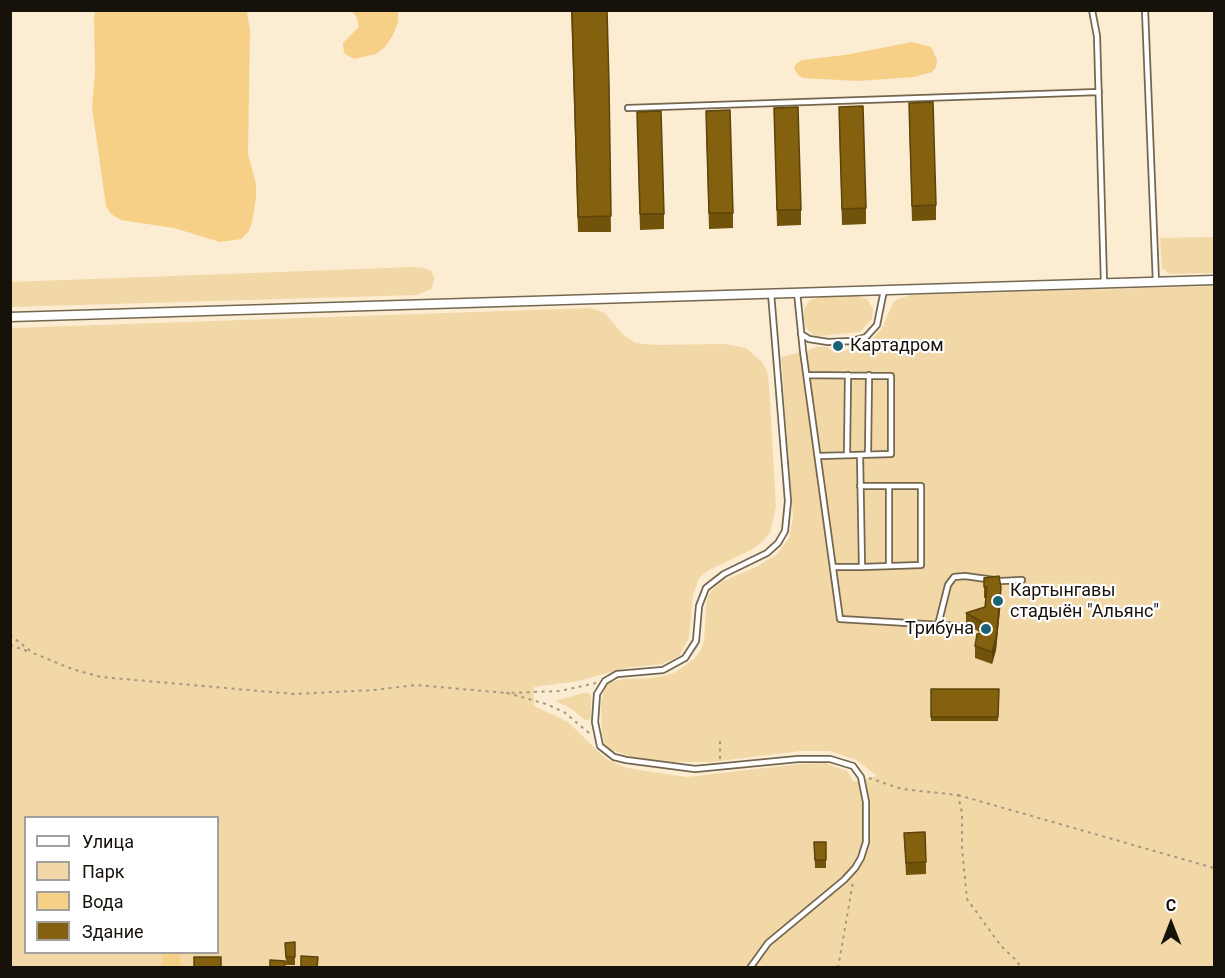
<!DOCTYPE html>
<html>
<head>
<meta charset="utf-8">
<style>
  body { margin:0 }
  #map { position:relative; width:1225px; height:978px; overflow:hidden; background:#fbecd2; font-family:Roboto,sans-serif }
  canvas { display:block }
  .frame { position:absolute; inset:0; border:12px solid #171209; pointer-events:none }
  .legend { position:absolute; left:24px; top:816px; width:195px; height:138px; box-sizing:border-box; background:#fff; border:2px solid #a2a09d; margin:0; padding:8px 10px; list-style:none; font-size:18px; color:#171209 }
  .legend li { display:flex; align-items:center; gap:12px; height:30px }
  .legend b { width:30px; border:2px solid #a2a09d }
  .north { position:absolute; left:1141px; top:894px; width:60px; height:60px; -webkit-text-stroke:4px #fff; paint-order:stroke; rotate:0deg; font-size:16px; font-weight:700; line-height:24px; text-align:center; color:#171209 }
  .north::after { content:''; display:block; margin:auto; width:21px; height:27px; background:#171209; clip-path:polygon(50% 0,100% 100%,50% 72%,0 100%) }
</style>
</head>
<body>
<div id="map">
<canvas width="1225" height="978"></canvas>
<div class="frame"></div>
<ul class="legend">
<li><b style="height:8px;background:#fff"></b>Улица</li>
<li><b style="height:16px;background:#f3d8a7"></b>Парк</li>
<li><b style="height:16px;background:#f7d088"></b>Вода</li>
<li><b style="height:16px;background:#83610e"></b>Здание</li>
</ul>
<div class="north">С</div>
</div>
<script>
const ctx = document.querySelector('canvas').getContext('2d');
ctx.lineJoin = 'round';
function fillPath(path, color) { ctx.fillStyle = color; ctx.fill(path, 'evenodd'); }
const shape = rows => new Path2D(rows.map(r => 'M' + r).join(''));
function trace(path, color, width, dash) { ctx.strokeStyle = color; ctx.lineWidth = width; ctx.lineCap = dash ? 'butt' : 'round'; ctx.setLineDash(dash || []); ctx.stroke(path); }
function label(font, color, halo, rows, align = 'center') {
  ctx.font = font + ' Roboto,sans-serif'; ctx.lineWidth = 4.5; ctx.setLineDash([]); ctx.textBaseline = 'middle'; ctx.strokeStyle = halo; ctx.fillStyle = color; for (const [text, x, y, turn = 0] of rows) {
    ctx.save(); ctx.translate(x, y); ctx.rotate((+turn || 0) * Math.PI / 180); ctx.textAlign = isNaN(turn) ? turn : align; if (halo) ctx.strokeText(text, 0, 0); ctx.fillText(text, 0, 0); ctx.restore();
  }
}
fillPath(shape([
  [1214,237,1214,273,1170,274,1162,268,1160,238],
  [413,267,423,268,431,271,435,278,431,289,417,295,11,307,11,282],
  [1214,286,1214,967,11,967,10,328,590,308,605,313,623,335,636,343,655,345,724,344,746,348,762,362,767,371,769,384,776,507,770,533,762,542,751,550,709,570,699,578,693,595,689,638,679,656,662,664,625,668,579,681,534,687,534,706,568,722,606,759,627,768,687,777,800,764,825,763,847,771,854,782,877,776,856,760,830,751,801,751,712,762,669,762,632,757,606,748,602,734,601,703,606,683,624,679,651,678,664,676,676,672,694,659,701,650,704,640,706,606,708,596,714,588,721,582,756,567,777,554,789,538,793,518,781,357,809,350,816,347,827,347,833,351,845,351,853,346,866,343,872,339,882,328,893,303,898,299,911,295],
  [26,818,218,818,218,952,26,952],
  [857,296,867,299,873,308,872,319,860,332,820,336,814,335,806,328,804,321,804,309,810,300,820,297],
  [583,693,588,693,591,696,591,717,589,720,585,720,572,709,555,701]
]), '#f3d8a7');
fillPath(shape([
  [95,11,247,11,250,31,248,154,256,184,256,197,252,223,248,232,241,239,220,242,174,228,121,220,111,214,106,206,92,107,95,73,94,18],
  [352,11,398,11,398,22,393,35,386,46,376,54,354,59,344,53,343,43,359,27,357,18],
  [912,42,931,47,937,60,936,67,932,72,914,77,858,81,803,78,799,76,794,69,796,64,802,60,845,55],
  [166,953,180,953,181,967,162,967,163,955]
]), '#f7d088');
const service = shape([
  [1092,10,1097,36,1104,283],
  [1145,10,1156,283],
  [628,108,1099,92],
  [797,292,803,351,840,619,958,626],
  [801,334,809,339,828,342,852,341,866,337,877,325,884,290],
  [807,375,891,376,891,454,819,456],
  [868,454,869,375],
  [847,455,848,375],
  [860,486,921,486,921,565,862,567],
  [889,566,889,486],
  [834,567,862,567,860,455],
  [938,625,948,585,954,577,965,576,1001,581,1022,580],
  [750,968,768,943,844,880,855,868,861,858,866,842,866,802,861,777,853,766,830,759,798,759,695,769,626,760,614,757,600,746,595,722,597,694,605,681,617,674,663,670,685,658,696,641,699,606,706,588,724,574,767,553,778,543,785,531,788,501,771,293]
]);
const minor = shape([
  [10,317,1214,280]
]);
trace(service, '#746750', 8);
trace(minor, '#746750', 11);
trace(shape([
  [10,635,33,653,72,669,101,677,294,694,374,690,416,685,507,693],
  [10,645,30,652],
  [589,733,564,712,546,704,507,693,560,691,596,683],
  [720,759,720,739],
  [869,778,902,789,958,795,962,813,962,848,967,899,1001,946,1018,962,1020,968],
  [958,795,1214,868],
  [838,968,853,882]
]), '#a39884', 2, [3, 4.5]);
trace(service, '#fff', 4.5);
trace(minor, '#fff', 8);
fillPath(shape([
  [571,10,609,84,611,232,578,232],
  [774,108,801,210,801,225,777,226],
  [637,112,664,214,664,229,640,230],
  [909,119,936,205,936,220,912,221],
  [839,122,866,208,866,224,842,225],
  [706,126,733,213,733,228,709,229],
  [984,578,1001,600,996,650,992,664,975,658,975,646,981,633,966,624,966,613,985,607,986,598,984,598],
  [931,689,999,689,998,721,931,721],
  [904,833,926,862,926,874,906,875],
  [814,842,826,842,826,868,815,868],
  [295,942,295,965,286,965,285,943]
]), '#71530c');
fillPath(shape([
  [1001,588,1001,600,996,650,992,664,992,652]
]), '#5c440a');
const building = shape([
  [572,10,607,10,609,84,611,216,578,217,572,10],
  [933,102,936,205,912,206,909,103,933,102],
  [863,106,866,208,842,209,839,107,863,106],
  [798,107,801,210,777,210,774,108,798,107],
  [730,110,733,213,709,213,706,111,730,110],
  [661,111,664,214,640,214,637,112,661,111],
  [999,576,1001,588,996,638,992,652,975,646,977,634,981,633,982,622,966,613,985,607,987,587,984,587,984,578,999,576],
  [931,689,999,689,998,717,931,717,931,689],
  [925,832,926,862,906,863,904,833,925,832],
  [814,842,826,842,826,860,815,860,814,842],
  [295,942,295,957,286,957,285,943,295,942],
  [301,956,318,957,317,968,301,968,301,956],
  [194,957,221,957,221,968,194,968,194,957],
  [270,960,285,961,285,968,270,968,270,960]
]);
fillPath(building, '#83610e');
trace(building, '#5c440a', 1.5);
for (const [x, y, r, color] of [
  [838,346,6,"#1b6272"],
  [998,601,6,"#1b6272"],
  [986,629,6,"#1b6272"]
]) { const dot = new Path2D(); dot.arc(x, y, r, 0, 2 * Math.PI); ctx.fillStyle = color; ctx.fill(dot); trace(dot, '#fff', 2); }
label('18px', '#171209', '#fff', [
  ["Картадром",850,346],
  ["Картынгавы",1010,591],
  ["стадыён \"Альянс\"",1010,612],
  ["Трибуна",974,629,"right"]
], 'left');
</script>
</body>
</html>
